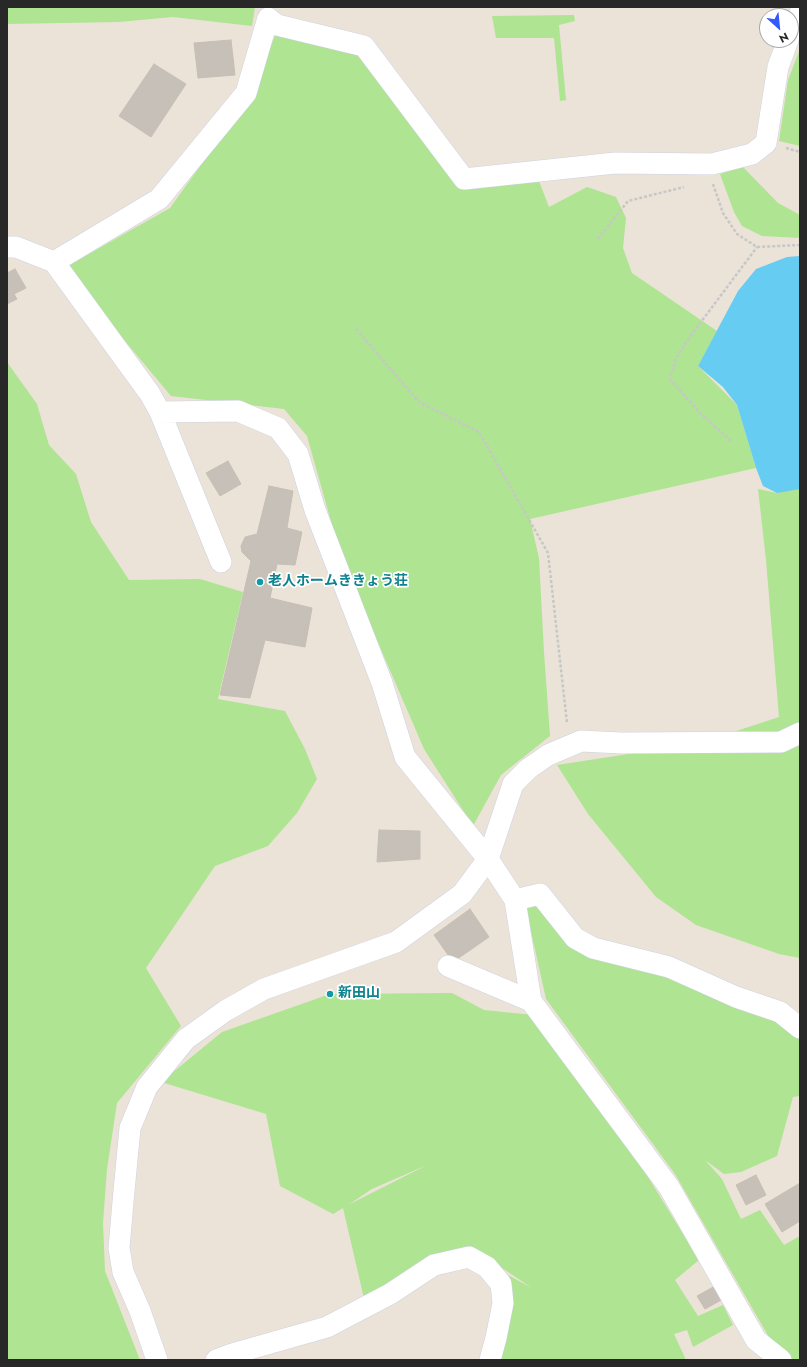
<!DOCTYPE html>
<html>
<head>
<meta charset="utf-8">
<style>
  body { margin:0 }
  #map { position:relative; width:807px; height:1367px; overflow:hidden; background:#ebe3d8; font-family:Jost,sans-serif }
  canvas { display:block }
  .frame { position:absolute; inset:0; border:8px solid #282828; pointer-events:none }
  .north { position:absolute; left:759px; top:8px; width:40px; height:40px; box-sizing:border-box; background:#fff; border:1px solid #a9a9a9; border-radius:50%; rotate:153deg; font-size:11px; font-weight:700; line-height:16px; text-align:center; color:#282828 }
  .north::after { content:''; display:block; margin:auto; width:14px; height:18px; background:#3258fe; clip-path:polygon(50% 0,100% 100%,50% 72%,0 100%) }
</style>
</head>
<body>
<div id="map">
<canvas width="807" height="1367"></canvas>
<div class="frame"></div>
<div class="north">N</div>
</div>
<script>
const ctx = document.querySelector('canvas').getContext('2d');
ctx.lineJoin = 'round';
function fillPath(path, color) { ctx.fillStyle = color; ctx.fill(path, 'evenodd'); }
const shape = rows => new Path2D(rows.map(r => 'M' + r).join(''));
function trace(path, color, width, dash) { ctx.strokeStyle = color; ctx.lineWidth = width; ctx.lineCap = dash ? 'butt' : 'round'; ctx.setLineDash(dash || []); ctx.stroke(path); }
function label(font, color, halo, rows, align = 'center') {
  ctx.font = font + ' Jost,"Noto Sans JP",sans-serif'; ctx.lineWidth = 3.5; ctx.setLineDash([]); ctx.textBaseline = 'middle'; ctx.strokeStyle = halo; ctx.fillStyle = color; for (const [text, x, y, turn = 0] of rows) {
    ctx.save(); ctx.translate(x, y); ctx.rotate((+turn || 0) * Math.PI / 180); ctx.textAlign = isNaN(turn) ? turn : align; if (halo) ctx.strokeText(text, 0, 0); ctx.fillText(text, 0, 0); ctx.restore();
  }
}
fillPath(shape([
  [7,7,255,7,252,26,173,17,119,22,7,24],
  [574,15,575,21,559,25,566,100,560,101,554,38,496,38,492,16],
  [277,30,360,55,465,190,539,181,549,207,587,187,616,197,626,218,623,248,632,273,717,331,698,366,737,405,756,468,530,519,539,558,544,652,550,736,501,775,473,826,424,749,341,557,307,436,284,409,171,396,64,268,170,208,254,91],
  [800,49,800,146,779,141,788,80],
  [743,167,778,203,800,215,800,238,762,236,742,226,734,212,720,174],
  [7,362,37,404,49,445,76,474,91,522,129,580,200,579,243,592,218,699,285,711,305,749,317,779,297,813,268,846,215,866,146,968,181,1026,117,1103,107,1169,103,1223,105,1271,140,1360,7,1360],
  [800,487,800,958,779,954,696,925,656,897,588,814,557,765,661,749,718,737,779,717,766,560,758,489,777,493],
  [538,901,593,954,779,1011,800,1040,800,1096,793,1097,777,1156,741,1172,724,1174,705,1160,722,1179,741,1219,760,1210,784,1245,800,1236,800,1360,791,1360,774,1346,675,1174,546,999,525,905],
  [452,993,484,1010,533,1015,648,1177,699,1260,675,1280,698,1316,723,1305,733,1325,693,1347,687,1330,674,1334,686,1360,494,1360,506,1274,532,1288,502,1268,487,1267,459,1250,366,1307,343,1208,333,1214,280,1186,266,1114,161,1082,222,1032,330,994],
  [427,1165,348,1205,372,1189]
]), '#aee492');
fillPath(shape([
  [800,256,800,489,777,493,763,486,756,468,737,405,723,387,698,366,738,291,756,269,787,257]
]), '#67ccf1');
const building = shape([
  [231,40,235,75,198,78,194,43,231,40],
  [154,64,186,84,151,137,119,116,154,64],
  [15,269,26,288,14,294,17,299,7,304,7,273,15,269],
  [228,461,241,484,220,496,206,473,228,461],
  [269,486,293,491,287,528,302,532,295,565,277,564,270,598,312,608,305,647,265,640,250,698,220,695,251,561,242,552,241,546,245,537,257,534,269,486],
  [379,830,420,831,420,859,377,862,379,830],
  [470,909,489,937,453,962,434,935,470,909],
  [756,1175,766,1195,746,1205,736,1185,756,1175],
  [800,1183,800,1221,782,1232,765,1204,800,1183],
  [715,1286,723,1299,705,1309,697,1296,715,1286]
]);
fillPath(building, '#c6c0b8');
trace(building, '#c6bfb2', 1);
const minor = shape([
  [791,33,800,13],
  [7,247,16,247,54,262,150,394,160,412,238,411,278,428,298,454,315,510,382,683,405,757,488,859,515,900,531,1001,669,1187,756,1340,781,1360],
  [54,262,159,199,246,93,268,18,277,25,364,46,464,179,615,163,712,164,752,154,766,143,778,67,788,40],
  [160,412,221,562],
  [515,900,540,894,575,938,593,948,669,967,736,997,780,1012,800,1028],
  [448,966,531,1001],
  [157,1360,140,1311,123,1272,119,1248,123,1202,130,1128,147,1087,186,1039,225,1011,264,989,396,942,462,894,488,859,513,784,528,769,548,755,581,741,621,743,781,742,800,733],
  [216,1360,232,1354,327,1327,390,1294,434,1265,469,1257,487,1267,501,1284,503,1303,496,1338,490,1360]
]);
trace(minor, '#ced1e1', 22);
trace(shape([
  [786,148,800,152],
  [713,184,723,213,737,234,757,247,800,245],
  [598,239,628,201,684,187],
  [356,329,419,402,479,432,548,553,567,723],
  [731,441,699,412,670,379,676,358,689,338,757,247]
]), '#c7c7c7', 2.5, [3, 2]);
trace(minor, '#fff', 21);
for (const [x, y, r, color] of [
  [260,582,4,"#0f9aa8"],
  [330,994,4,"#0f9aa8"]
]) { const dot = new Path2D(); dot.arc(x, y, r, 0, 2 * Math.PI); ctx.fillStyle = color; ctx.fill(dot); trace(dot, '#fff', 1.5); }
label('bold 14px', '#0d838f', '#fff', [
  ["老人ホームききょう荘",268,582],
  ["新田山",338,994]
], 'left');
</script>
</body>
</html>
